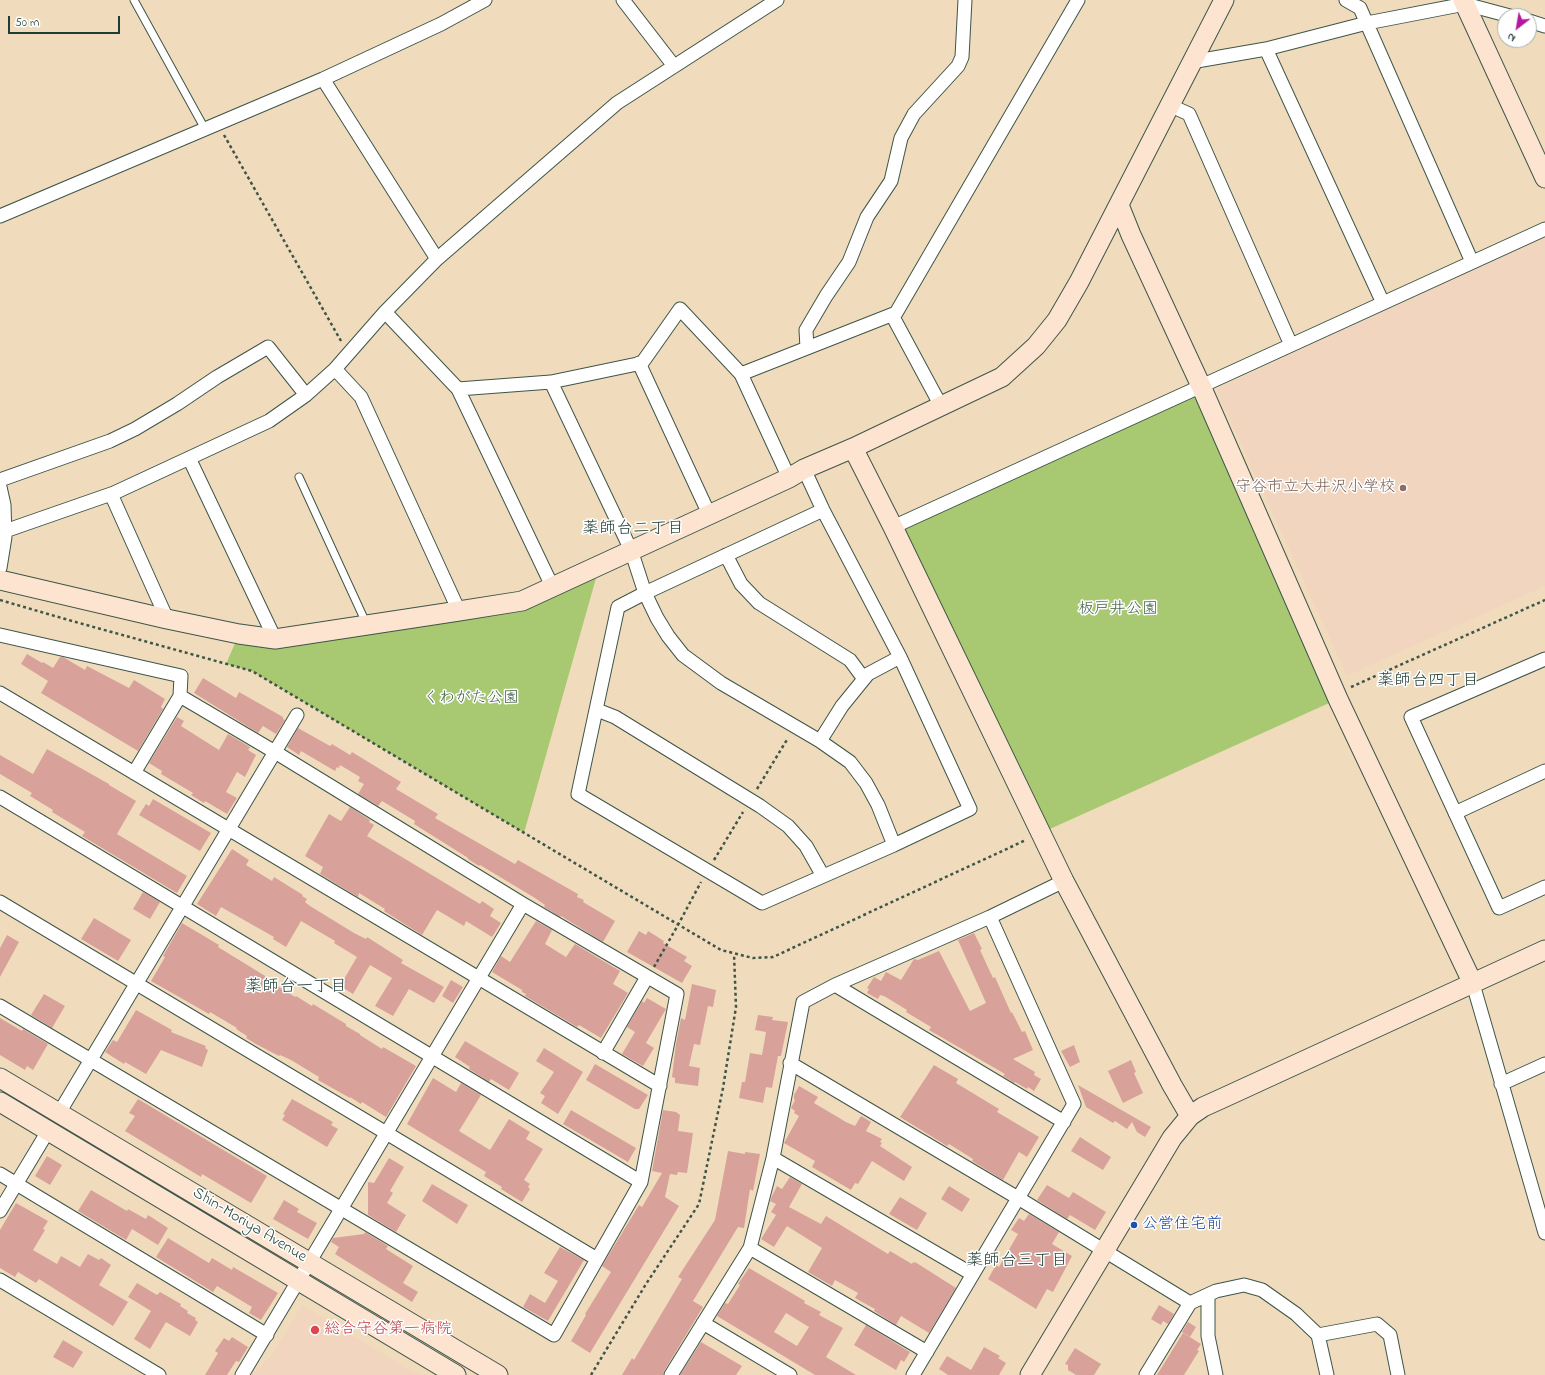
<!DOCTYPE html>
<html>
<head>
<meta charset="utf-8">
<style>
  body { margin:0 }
  #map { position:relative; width:1545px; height:1375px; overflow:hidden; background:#f0dcbc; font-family:"Indie Flower",sans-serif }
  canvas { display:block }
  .north { position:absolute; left:1497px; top:8px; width:40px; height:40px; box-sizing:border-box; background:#fff; border:1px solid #a5b1ae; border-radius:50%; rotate:211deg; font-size:11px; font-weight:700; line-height:16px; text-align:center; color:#1f3d34 }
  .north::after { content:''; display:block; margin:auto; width:14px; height:18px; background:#b5179e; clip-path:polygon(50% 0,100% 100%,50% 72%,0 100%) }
  .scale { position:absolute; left:8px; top:16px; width:112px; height:18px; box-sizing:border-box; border:2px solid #1f3d34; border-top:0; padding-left:5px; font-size:12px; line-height:14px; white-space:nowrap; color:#1f3d34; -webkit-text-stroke:3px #fff; paint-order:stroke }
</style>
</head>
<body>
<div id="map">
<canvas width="1545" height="1375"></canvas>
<div class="north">N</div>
<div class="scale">50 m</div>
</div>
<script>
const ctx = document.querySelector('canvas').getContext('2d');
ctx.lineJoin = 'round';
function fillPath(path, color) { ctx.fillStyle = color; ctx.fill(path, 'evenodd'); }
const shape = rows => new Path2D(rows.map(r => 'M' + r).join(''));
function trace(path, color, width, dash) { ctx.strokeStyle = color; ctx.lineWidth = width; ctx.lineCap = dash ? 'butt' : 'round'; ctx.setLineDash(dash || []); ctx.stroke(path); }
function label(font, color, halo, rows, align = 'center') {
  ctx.font = font + ' "Indie Flower","Klee One",sans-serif'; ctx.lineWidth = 3; ctx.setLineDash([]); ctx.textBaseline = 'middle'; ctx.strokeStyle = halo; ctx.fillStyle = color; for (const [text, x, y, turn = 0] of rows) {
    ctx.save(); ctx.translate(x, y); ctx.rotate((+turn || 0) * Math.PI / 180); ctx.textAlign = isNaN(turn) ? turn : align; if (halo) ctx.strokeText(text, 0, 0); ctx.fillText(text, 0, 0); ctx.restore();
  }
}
fillPath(shape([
  [1545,235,1545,586,1347,676,1216,389],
  [302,1305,419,1375,251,1375,272,1355]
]), '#f2d5be');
fillPath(shape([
  [1201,386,1338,699,1041,833,893,527],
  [600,564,524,833,252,671,226,664,239,634,522,601]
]), '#a8c971');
fillPath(shape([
  [27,654,42,663,43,662,53,668,60,657,63,657,85,670,87,666,129,688,134,680,165,699,161,707,163,709,138,751,41,693,48,681,21,664],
  [203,678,236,698,239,692,283,717,283,719,285,720,276,734,263,726,258,733,194,693],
  [177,717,184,721,181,726,219,750,228,734,250,747,248,750,256,755,245,777,237,772,226,792,237,798,227,814,205,801,204,803,191,795,193,793,161,774,162,771,149,763],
  [298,728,330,746,332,744,350,755,352,752,401,782,396,789,438,814,435,818,515,864,518,860,578,894,577,897,584,900,583,902,615,921,603,942,561,916,560,917,544,907,545,905,535,898,480,865,479,866,468,859,468,858,414,824,415,821,382,801,378,806,358,794,364,784,358,781,360,777,340,765,339,768,337,767,335,771,301,751,299,755,287,747],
  [47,749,109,784,109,785,136,801,117,834,187,876,177,893,82,836,85,832,52,812,53,810,30,796,32,793,0,774,0,755,33,774],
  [153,799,211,833,200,851,139,815,146,804,149,806],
  [350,807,370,820,369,822,374,825,367,836,480,904,482,901,494,909,490,916,501,923,492,937,466,921,464,926,437,910,422,935,384,911,385,909,359,893,358,897,320,874,323,867,305,856,329,814,341,821],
  [232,849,249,860,246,865,272,881,274,877,303,895,302,896,307,899,305,902,310,906,354,933,366,939,367,937,403,960,401,963,444,987,434,1003,409,989,393,1016,375,1006,392,978,370,965,353,994,340,986,357,957,334,943,335,941,301,921,286,947,273,939,274,937,221,907,216,916,197,904],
  [143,892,160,902,150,919,133,909],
  [94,918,131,940,118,961,81,939],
  [536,921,552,930,545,944,566,957,575,944,620,971,613,984,628,993,601,1038,579,1025,577,1027,525,996,526,994,522,992,522,990,492,972,501,956,510,962],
  [182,923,219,945,218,947,275,982,274,984,295,997,296,996,312,1006,313,1004,346,1024,346,1026,360,1034,360,1035,382,1049,383,1047,416,1066,386,1117,362,1102,361,1104,350,1097,350,1098,318,1080,319,1077,291,1060,280,1055,279,1056,256,1044,246,1038,247,1036,236,1029,237,1028,210,1012,209,1014,151,981,165,957,163,956],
  [639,931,646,935,648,931,664,941,663,943,687,957,684,961,692,966,682,983,627,952],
  [974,933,982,949,980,950,993,978,995,977,1011,1013,1012,1012,1022,1032,1025,1031,1033,1050,1013,1059,1035,1072,1034,1075,1041,1079,1034,1091,1028,1087,1027,1089,1015,1082,1014,1083,1003,1076,1005,1074,929,1030,931,1027,906,1012,907,1010,884,996,880,995,878,999,867,993,869,989,867,988,874,977,881,981,886,972,901,980,914,959,918,960,939,951,970,1011,986,1003,958,940],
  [7,935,19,942,0,977,0,948],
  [451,980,463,987,453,1003,442,996],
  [692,984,716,990,713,1007,708,1006,700,1045,694,1044,689,1066,700,1068,698,1086,675,1083,675,1078,672,1077,676,1044,681,1018,685,1020],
  [44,994,65,1006,52,1028,31,1015],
  [647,998,666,1009,646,1043,654,1048,643,1066,622,1054,635,1032,627,1027,642,1001,644,1003],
  [136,1010,172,1030,171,1032,206,1046,205,1048,208,1050,202,1067,161,1050,146,1074,125,1062,124,1064,105,1052,113,1040,117,1042],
  [758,1015,773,1017,772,1020,788,1022,781,1056,778,1056,772,1088,766,1087,763,1103,739,1098,742,1082,745,1082,750,1053,762,1055,766,1032,755,1030],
  [0,1018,22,1031,23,1029,48,1044,33,1070,27,1066,25,1070,0,1055],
  [465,1041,519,1073,509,1090,491,1079,489,1082,469,1069,470,1067,455,1057],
  [1074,1045,1080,1062,1070,1067,1061,1051],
  [544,1048,583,1072,558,1114,541,1103,545,1096,540,1093,554,1072,536,1061],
  [1131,1060,1136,1072,1134,1073,1143,1093,1123,1103,1108,1071],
  [595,1064,648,1095,639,1109,635,1109,586,1080],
  [934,1065,958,1079,956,1083,999,1109,997,1112,1039,1137,1027,1157,1019,1152,1003,1180,972,1161,973,1159,949,1144,947,1146,900,1117],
  [433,1078,456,1092,461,1083,481,1095,459,1131,490,1150,509,1119,530,1132,526,1139,543,1149,524,1180,530,1184,528,1187,530,1189,522,1202,501,1189,502,1187,484,1176,486,1172,407,1124],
  [1078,1085,1151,1127,1145,1137,1137,1132,1132,1122,1127,1129,1115,1121,1113,1123,1086,1107],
  [799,1086,818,1097,814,1103,846,1122,855,1126,861,1116,871,1122,866,1131,882,1139,880,1142,882,1143,880,1146,912,1167,904,1181,872,1161,858,1184,855,1183,851,1190,812,1167,815,1161,784,1143,799,1116,794,1113,795,1111,791,1108,795,1100,794,1099,794,1095],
  [138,1099,267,1176,251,1203,202,1174,201,1177,125,1131,135,1116,129,1113],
  [292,1099,333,1122,331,1125,338,1129,327,1147,282,1120,285,1115,283,1114],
  [571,1110,636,1148,628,1162,563,1124],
  [663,1110,676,1112,680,1115,678,1131,693,1133,687,1173,678,1172,677,1175,670,1174,665,1197,679,1206,590,1353,571,1341,586,1315,585,1314,611,1272,602,1266,639,1205,642,1207,662,1173,652,1171],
  [1080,1137,1111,1157,1103,1170,1071,1151],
  [728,1151,745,1154,745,1152,760,1154,753,1191,750,1189,744,1228,738,1227,693,1301,703,1307,664,1371,663,1375,622,1375,632,1358,634,1360,682,1279,678,1277,715,1220],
  [47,1156,62,1165,50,1185,35,1176],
  [389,1158,404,1167,390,1191,393,1193,387,1203,406,1215,396,1232,368,1215,368,1182,374,1183],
  [790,1177,802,1184,789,1207,821,1224,826,1216,888,1254,890,1251,912,1264,913,1262,915,1263,915,1262,956,1288,929,1333,901,1316,896,1325,874,1311,875,1309,855,1298,858,1293,835,1280,832,1286,808,1272,822,1248,787,1226,774,1247,761,1239,776,1215,771,1212,776,1204,770,1201,772,1196,777,1186,782,1189],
  [432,1184,468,1205,457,1224,422,1201],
  [1047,1185,1069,1198,1073,1192,1106,1212,1095,1230,1070,1215,1067,1219,1037,1200],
  [949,1186,970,1199,962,1212,941,1199],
  [91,1190,127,1211,128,1209,146,1219,148,1215,168,1228,158,1245,132,1229,126,1240,78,1211],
  [900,1197,927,1213,917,1230,889,1214],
  [284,1200,299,1209,297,1212,317,1223,308,1239,273,1219],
  [16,1203,48,1221,43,1229,45,1230,33,1250,57,1264,61,1256,80,1267,88,1254,99,1260,101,1258,111,1265,99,1285,128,1302,113,1326,39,1279,36,1283,18,1272,15,1277,0,1268,0,1230],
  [1029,1214,1059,1232,1052,1244,1072,1256,1053,1292,1047,1289,1036,1309,988,1279,996,1265,999,1267,1018,1234,1011,1230,1019,1218,1024,1221],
  [365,1232,388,1246,386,1249,413,1266,403,1283,418,1292,412,1302,335,1254,339,1247,331,1242,333,1238,364,1234],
  [168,1238,209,1263,212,1258,232,1270,233,1267,278,1293,261,1320,249,1313,252,1307,217,1286,213,1292,156,1257],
  [560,1247,584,1260,548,1321,523,1307,530,1294,545,1303,558,1281,544,1273],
  [749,1268,805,1301,804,1303,821,1312,819,1315,843,1328,826,1357,856,1375,815,1375,717,1316,725,1303,728,1304,740,1285,738,1284],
  [786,1313,809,1327,797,1346,774,1332],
  [137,1283,157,1295,160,1292,181,1304,180,1306,188,1311,187,1313,196,1318,195,1320,198,1322,190,1336,166,1322,150,1349,134,1339,151,1311,128,1297],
  [1159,1305,1174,1314,1168,1324,1163,1321,1161,1325,1151,1319],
  [1188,1322,1196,1327,1190,1337,1182,1332],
  [866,1325,910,1352,904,1362,901,1360,896,1370,854,1345],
  [1183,1333,1201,1344,1197,1350,1199,1351,1184,1375,1157,1375],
  [232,1337,248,1347,239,1362,236,1361,227,1375,205,1375,218,1353,215,1351,224,1338,229,1341],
  [63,1340,83,1352,73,1368,53,1357],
  [701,1342,742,1366,736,1375,680,1375],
  [984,1347,1000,1356,998,1358,1006,1363,999,1375,948,1375,939,1369,947,1356,971,1370],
  [1075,1348,1101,1364,1094,1375,1076,1375,1068,1370,1068,1365,1065,1364]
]), '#d8a29b');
const lane = shape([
  [134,0,205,129],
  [299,477,367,625]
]);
const street = shape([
  [623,0,674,66],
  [1346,0,1360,8,1472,262],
  [1529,21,1545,26],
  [1266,49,1383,303],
  [1191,62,1266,49,1367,23,1465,4,1510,16],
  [323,79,437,259],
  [1169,105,1189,114,1291,345],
  [0,216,323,79,441,24,485,0],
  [385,312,458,389,551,382,642,363,680,309,741,374,789,478],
  [892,315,941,406],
  [807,348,806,330,826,296,849,262,867,217,891,181,901,138,914,114,958,66,962,57,965,0],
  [639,363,709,514],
  [335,369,361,397,459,611],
  [741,374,896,313,1078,0],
  [551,382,631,550,645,593,657,618,668,636,683,655,721,683,820,741,850,762,866,783,878,805,894,845],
  [458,389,552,586],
  [189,458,275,639],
  [804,469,823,510,900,657,970,809,894,845,762,903,578,794,618,607,645,593,823,510],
  [0,480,110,441,135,429,177,404,217,377,268,347,306,395],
  [0,487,4,505,5,537,0,568],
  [111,494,167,619],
  [893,527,1545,229],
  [5,531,114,493,269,421,306,395,335,369,385,312,437,259,617,103,777,0],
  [726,555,741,584,759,603,850,660,864,679],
  [0,635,181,676,180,696,134,773],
  [1545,659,1411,717,1499,908,1545,887],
  [0,693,660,1086],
  [597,710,615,717,760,806,788,826,806,846,823,876],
  [820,741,842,706,868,674,900,657],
  [0,797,641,1182],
  [1455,813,1545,771],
  [0,902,597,1259],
  [1473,984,1545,1233],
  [835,985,1064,1122],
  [0,1006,554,1335,641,1182,677,994,523,904,275,752,180,696],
  [603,1053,647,977],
  [790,1063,1018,1198,1190,1303],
  [1501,1084,1545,1064],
  [59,1113,297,715],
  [773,1158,972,1274],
  [0,1174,267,1335],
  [0,1211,48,1131],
  [750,1248,927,1352],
  [0,1280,159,1375],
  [1208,1295,1208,1336,1216,1375],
  [703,1323,790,1375],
  [1318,1335,1377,1324,1390,1335,1398,1375],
  [242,1375,523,904],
  [671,1375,750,1248,773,1158,803,1002,835,985,990,917,1064,881],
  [913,1375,1074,1104,990,917],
  [1146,1375,1190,1303,1216,1291,1244,1285,1262,1290,1296,1314,1318,1335,1327,1375]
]);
const secondary = shape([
  [1463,0,1545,178],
  [1119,205,1131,235,1201,386,1338,699,1473,984],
  [853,448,893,527,1064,881,1172,1085,1190,1116],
  [0,580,167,619,239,634,275,639,459,611,522,601,789,478,804,469,853,448,1002,377,1036,346,1057,320,1079,282,1224,0],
  [0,1078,498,1375],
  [0,1102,456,1375],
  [1030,1375,1172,1138,1190,1116,1203,1107,1223,1098,1545,950]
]);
trace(lane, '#3e5548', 9);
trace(street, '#3e5548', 15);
trace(secondary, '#3e5548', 21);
trace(shape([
  [224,135,341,341],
  [0,600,72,621,252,671,721,950,753,958,773,957,1026,840],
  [1351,687,1545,600],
  [757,789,788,738],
  [714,860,743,812],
  [654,967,678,925,701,882],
  [591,1375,646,1284,699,1204,723,1088,736,1007,734,954]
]), '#3e5548', 2.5, [3, 3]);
trace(lane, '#fff', 7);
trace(street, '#fff', 13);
trace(secondary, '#fde4d1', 19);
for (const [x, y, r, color] of [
  [1403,488,4,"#8d6e63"],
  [1134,1225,4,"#1a4fb4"],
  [315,1330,5,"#e0444e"]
]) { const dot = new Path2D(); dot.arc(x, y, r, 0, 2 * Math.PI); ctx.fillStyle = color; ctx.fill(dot); trace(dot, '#fff', 1.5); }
label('16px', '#785e54', '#fff', [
  ["守谷市立大井沢小学校",1395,488]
], 'right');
label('16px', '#416043', '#fff', [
  ["板戸井公園",1118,610],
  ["くわがた公園",471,699]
]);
label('16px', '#164399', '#fff', [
  ["公営住宅前",1142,1225]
], 'left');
label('16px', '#1f3d34', '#fff', [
  ["Shin-Moriya Avenue",249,1226,31]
]);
label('16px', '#be3a42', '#fff', [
  ["総合守谷第一病院",324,1330]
], 'left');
label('17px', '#1f3d34', '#fff', [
  ["薬師台二丁目",633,530],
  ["薬師台四丁目",1428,682],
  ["薬師台一丁目",296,988],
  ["薬師台三丁目",1017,1262]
]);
</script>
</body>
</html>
